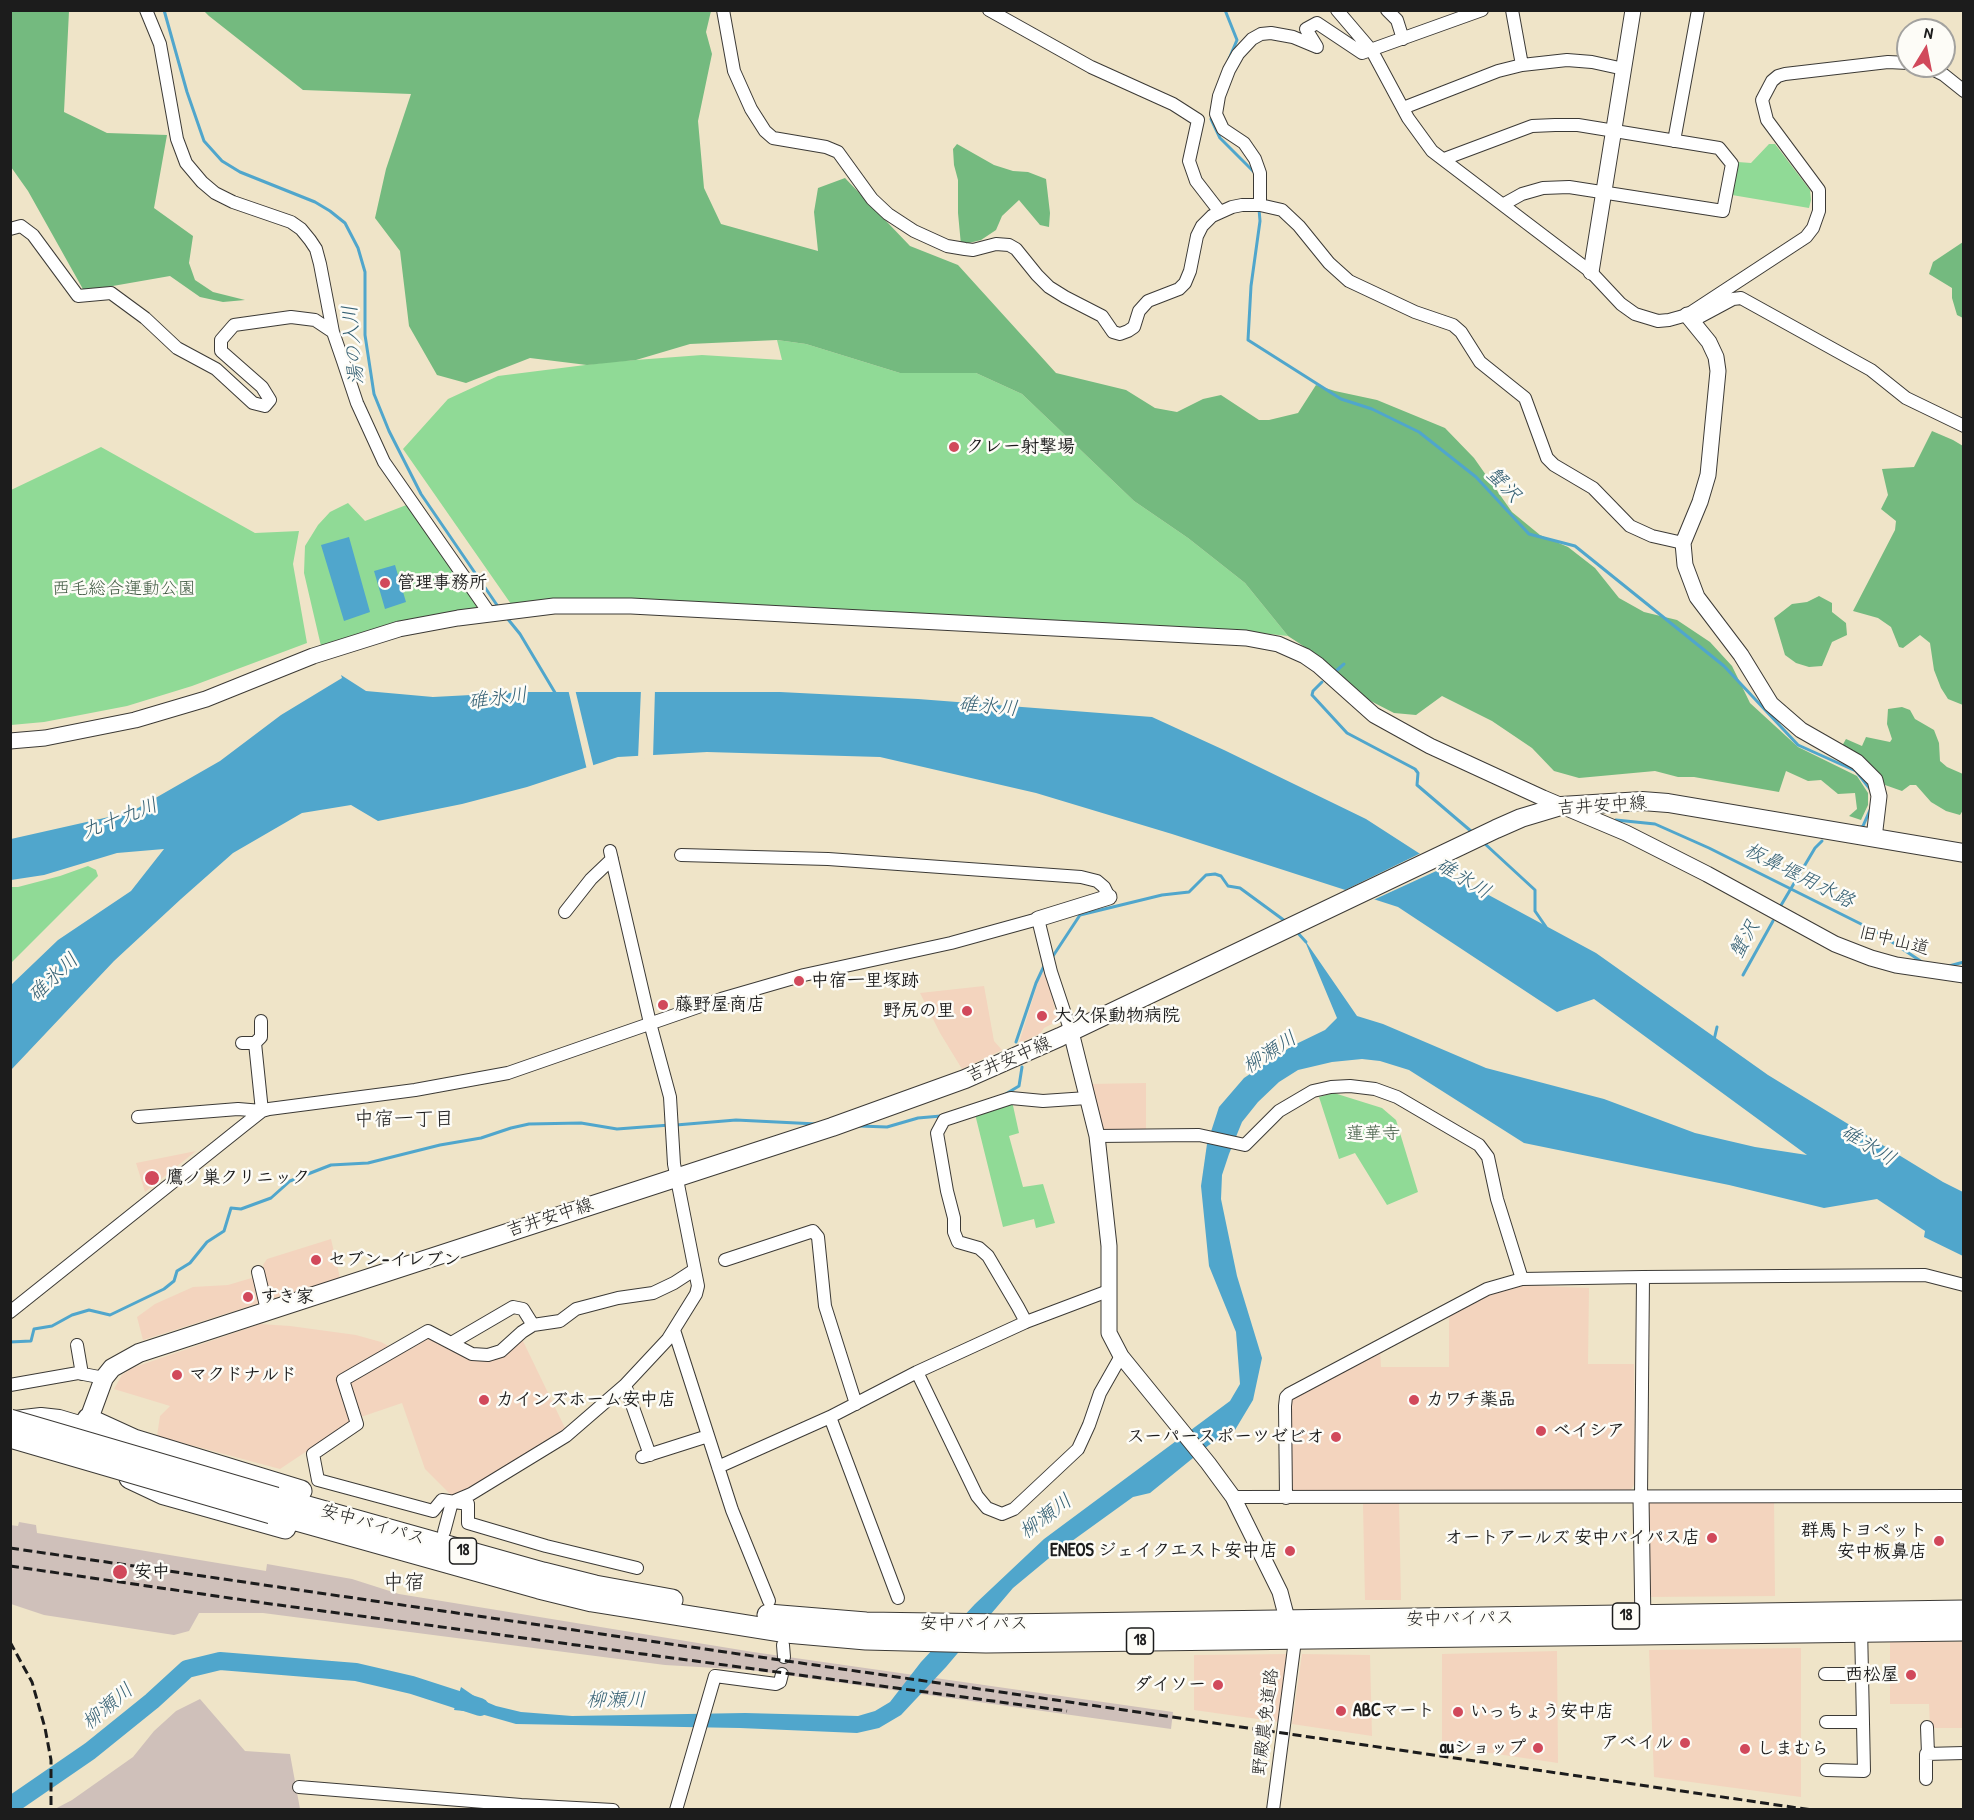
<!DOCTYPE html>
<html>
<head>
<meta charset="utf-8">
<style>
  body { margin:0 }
  #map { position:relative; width:1974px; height:1820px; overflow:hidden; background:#efe4c8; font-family:"Patrick Hand",sans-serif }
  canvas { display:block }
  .frame { position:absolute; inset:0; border:12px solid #1c1c1c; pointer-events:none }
  .north { position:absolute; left:1896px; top:18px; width:60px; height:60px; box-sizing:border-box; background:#fdfcf7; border:2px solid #a3a29f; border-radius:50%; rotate:10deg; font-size:16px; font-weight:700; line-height:24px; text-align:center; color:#1c1c1c }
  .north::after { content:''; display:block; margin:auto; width:21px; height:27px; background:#d1495b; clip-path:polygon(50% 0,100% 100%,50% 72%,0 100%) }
</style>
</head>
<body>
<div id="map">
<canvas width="1974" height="1820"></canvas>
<div class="frame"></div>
<div class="north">N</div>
</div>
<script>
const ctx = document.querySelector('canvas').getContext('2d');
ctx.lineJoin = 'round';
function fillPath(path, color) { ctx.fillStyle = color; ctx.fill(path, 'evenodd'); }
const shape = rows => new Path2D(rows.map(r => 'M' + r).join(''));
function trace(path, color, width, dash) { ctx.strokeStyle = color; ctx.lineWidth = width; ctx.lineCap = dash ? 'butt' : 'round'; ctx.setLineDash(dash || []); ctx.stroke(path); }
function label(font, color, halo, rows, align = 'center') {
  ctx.font = font + ' "Patrick Hand","Klee One",sans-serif'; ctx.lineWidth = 5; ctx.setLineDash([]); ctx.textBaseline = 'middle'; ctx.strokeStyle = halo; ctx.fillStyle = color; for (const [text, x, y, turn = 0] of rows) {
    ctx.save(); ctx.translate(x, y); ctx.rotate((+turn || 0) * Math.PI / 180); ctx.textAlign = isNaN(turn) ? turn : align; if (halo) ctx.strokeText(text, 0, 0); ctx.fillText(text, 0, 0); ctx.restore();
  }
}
fillPath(shape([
  [1045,969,1058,1021,1044,1028,1040,1034,1019,1043,1038,982],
  [984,986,994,1041,1002,1050,962,1069,940,1033,920,993],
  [1146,1083,1146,1131,1107,1133,1100,1127,1091,1084],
  [196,1151,145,1192,136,1163],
  [331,1239,340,1278,271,1299,263,1265,267,1259],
  [255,1277,263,1302,143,1340,137,1317,155,1304,193,1287,228,1285],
  [1515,1285,1589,1288,1588,1364,1634,1364,1635,1483,1629,1493,1295,1493,1291,1488,1289,1399,1380,1349,1381,1367,1449,1367,1449,1312],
  [260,1324,290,1326,356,1335,381,1342,390,1347,398,1355,423,1338,428,1337,470,1358,522,1339,565,1428,466,1491,452,1496,425,1469,402,1403,355,1419,280,1469,157,1436,160,1416,170,1406,114,1389,122,1375,132,1368],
  [1774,1500,1775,1596,1648,1597,1647,1503,1651,1501],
  [1399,1503,1401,1600,1365,1600,1363,1504],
  [1890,1642,1963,1642,1963,1728,1930,1728,1929,1704,1890,1704],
  [1801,1648,1801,1797,1654,1777,1649,1650],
  [1557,1651,1558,1763,1442,1746,1442,1654],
  [1287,1654,1279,1722,1194,1710,1194,1655],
  [1302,1654,1370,1655,1372,1736,1292,1724]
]), '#f3d4be');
fillPath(shape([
  [19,1522,36,1525,37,1533,266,1571,267,1564,352,1579,399,1594,753,1652,1173,1712,1171,1729,750,1670,665,1665,263,1613,199,1613,189,1631,174,1635,44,1615,11,1604,10,1525,18,1526],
  [200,1699,245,1751,290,1754,300,1809,53,1810,72,1800,133,1757,154,1731,176,1711]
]), '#cfc0ba');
fillPath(shape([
  [1769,144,1775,144,1810,190,1811,200,1809,208,1732,195,1738,162,1751,163],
  [777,340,806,344,900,373,976,373,1022,394,1134,501,1188,538,1245,583,1288,636,1241,631,705,602,598,599,511,604,403,449,448,399,498,376,609,362,702,355,782,360],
  [101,447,255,533,299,531,293,564,307,643,192,686,127,706,44,722,11,725,11,490],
  [348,503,365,521,409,504,476,602,476,610,321,646,304,573,305,546,318,525,330,512],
  [88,866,96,870,98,876,11,963,11,887,18,887,60,876],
  [1334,1093,1382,1108,1396,1120,1418,1192,1387,1205,1355,1153,1339,1159,1319,1097],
  [1012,1101,1019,1133,1009,1136,1023,1187,1043,1184,1055,1223,1036,1228,1034,1219,1003,1227,975,1114]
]), '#90da96');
fillPath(shape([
  [10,11,69,11,64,112,107,133,167,135,154,208,193,236,189,263,195,280,213,292,245,300,223,302,200,297,170,276,84,291,28,191,11,167],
  [204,11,711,11,706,32,712,54,698,121,704,188,721,224,818,251,814,212,818,188,845,178,910,246,958,265,1056,373,1126,390,1155,408,1177,412,1203,399,1221,395,1259,420,1269,420,1298,413,1316,385,1335,391,1377,400,1445,428,1474,458,1512,512,1540,535,1568,547,1595,568,1619,598,1644,612,1677,620,1710,642,1732,666,1750,703,1798,747,1857,776,1868,793,1868,805,1861,820,1849,816,1857,809,1855,793,1838,794,1821,780,1808,781,1786,771,1779,792,1694,777,1678,777,1655,771,1579,778,1554,771,1532,748,1492,721,1442,696,1416,715,1394,713,1359,695,1314,653,1288,636,1245,583,1188,538,1134,501,1022,394,976,373,900,373,806,344,777,340,690,344,636,360,587,365,530,358,466,383,437,375,409,326,400,251,375,218,386,169,411,94,303,90,209,16],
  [957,144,994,165,1013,171,1028,172,1046,179,1050,213,1049,227,1040,225,1019,200,1002,216,996,230,981,240,961,245,958,213,958,180,954,165,953,149],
  [1963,242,1963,318,1957,315,1952,298,1952,288,1929,274,1933,262],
  [1932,431,1953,440,1963,446,1963,705,1948,699,1941,688,1934,670,1930,643,1920,635,1903,648,1899,647,1891,627,1878,618,1853,611,1895,530,1896,521,1881,509,1888,495,1882,469,1914,467],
  [1819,596,1832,603,1832,612,1846,623,1847,635,1832,642,1822,666,1809,667,1796,663,1785,655,1774,618,1792,604,1807,602],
  [1902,707,1910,710,1915,719,1934,730,1939,743,1940,761,1947,767,1963,774,1963,810,1960,815,1946,811,1931,802,1916,785,1910,785,1902,791,1885,785,1881,776,1866,760,1842,746,1846,739,1862,746,1866,737,1890,742,1892,739,1887,724,1888,709]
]), '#74ba7f');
fillPath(shape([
  [349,537,370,612,344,621,321,545],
  [395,565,406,602,385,609,374,571],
  [341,675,366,691,433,697,528,692,780,692,918,699,1152,717,1224,750,1366,819,1459,879,1596,953,1768,1075,1943,1182,1963,1192,1963,1256,1924,1237,1925,1231,1877,1199,1824,1208,1729,1185,1524,1143,1409,1070,1380,1061,1362,1059,1332,1062,1298,1070,1279,1082,1258,1102,1242,1122,1229,1154,1222,1175,1221,1199,1237,1276,1262,1358,1253,1400,1235,1430,1209,1445,1150,1493,1133,1497,1054,1554,1013,1588,946,1667,901,1715,879,1728,857,1733,740,1728,516,1724,474,1712,454,1710,461,1687,477,1698,496,1706,521,1712,572,1716,745,1713,858,1716,875,1711,890,1702,921,1662,975,1604,1044,1539,1230,1401,1240,1384,1236,1332,1209,1266,1201,1186,1207,1144,1219,1107,1244,1078,1292,1046,1325,1030,1337,1018,1304,939,1357,1016,1383,1024,1486,1068,1604,1099,1695,1133,1755,1147,1807,1155,1594,999,1557,1012,1398,907,1172,834,1036,793,880,757,707,752,618,757,527,787,462,804,378,821,351,805,302,813,233,853,181,899,114,961,11,1070,11,985,58,940,131,891,164,849,117,853,44,875,11,880,11,839,131,812,220,761,281,715,342,678]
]), '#50a6cc');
fillPath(shape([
  [568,689,575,689,594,768,587,770],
  [641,689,655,689,653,758,638,759],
  [1423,852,1445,867,1371,901,1341,892]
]), '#efe4c8');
trace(shape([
  [164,10,187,92,204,141,222,161,240,172,315,202,330,211,345,223,358,248,365,272,365,335,374,394,389,431,421,494,499,608],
  [1225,10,1237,40,1229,59],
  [1211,119,1220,138,1255,173],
  [1259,209,1260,221,1251,286,1248,340,1341,399,1372,409,1419,432,1476,477,1529,534,1575,546,1724,666,1798,745,1856,771,1870,789],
  [507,618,520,634,557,696],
  [1336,671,1344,664],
  [1322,682,1313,691,1312,695,1347,733,1415,769,1418,773,1417,785,1472,832],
  [1616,820,1655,824,1709,848,1877,932,1922,962],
  [1859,828,1863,826,1870,810],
  [1484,843,1535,890,1535,911,1546,927],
  [1780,907,1815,848,1822,841],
  [1297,932,1306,942],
  [1053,956,1080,915,1162,895,1189,892,1206,875,1215,874,1221,876,1228,886,1240,888,1285,921],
  [1949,966,1964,962],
  [1743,975,1773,921],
  [1714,1040,1717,1027],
  [1016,1042,1036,983,1044,966],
  [1004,1095,1019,1086,1022,1067],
  [676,1125,736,1120,817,1124],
  [859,1126,887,1127,918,1118,941,1116],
  [10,1342,31,1341,34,1329,52,1326,72,1315,89,1310,110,1315,164,1289,174,1281,177,1271,190,1263,207,1242,224,1231,231,1208,241,1209,271,1198,290,1181,331,1165,368,1163,440,1145,481,1138,511,1128,529,1124,581,1123,617,1129,670,1125]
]), '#50a6cc', 3);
trace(shape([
  [10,1806,90,1751,152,1701,187,1669,220,1661,356,1672,412,1685,480,1707]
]), '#50a6cc', 18);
const minor = shape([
  [146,10,160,44,177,139,186,163,202,182,215,193,233,202,291,222,301,229,310,240,316,249,320,264,333,332,343,361,357,403,384,462,490,614],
  [723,10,734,71,751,109,765,131,773,138,826,147,838,152,872,199,888,214,914,231,947,246,965,249,973,250,996,244,1009,245,1016,249,1037,275,1049,287,1065,297,1102,316,1113,332,1120,334,1128,331,1134,327,1139,311,1148,301,1179,289,1185,283,1190,271,1197,236,1202,226,1212,216,1232,207,1242,205,1260,205,1282,210,1299,226,1329,263,1349,281,1415,312,1453,325,1461,332,1480,362,1525,398,1547,458,1554,465,1593,488,1630,526,1652,536,1683,543],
  [989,10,1091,67,1173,104,1198,120,1189,161,1196,181,1220,212],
  [1337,10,1372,51,1408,118,1432,151,1591,272,1621,304,1635,314,1658,321,1669,320,1687,315,1806,237,1813,228,1819,211,1819,190,1767,120,1762,100,1772,81,1778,76,1785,74,1888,62,1908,63],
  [1387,10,1397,20,1403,39],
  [1512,10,1522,65],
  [1926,66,1944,75,1964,91],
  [1403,108,1498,71,1522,65,1567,60,1592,62,1624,69],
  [1674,141,1698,10],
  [1444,159,1532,126,1555,125,1578,125,1719,148,1732,164,1723,211,1569,187,1543,188,1522,194,1504,204],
  [1260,205,1260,173,1255,159,1244,143,1223,129,1216,114,1219,96,1229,70,1238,54,1252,39,1261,34,1271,33,1293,37,1317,47,1306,29,1317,23,1362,53,1482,10],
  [10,229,21,226,33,235,78,296,111,293,145,318,177,348,216,369,253,403,265,406,270,400,262,387,221,351,221,340,234,325,291,317,315,320,333,332],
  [1692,321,1733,299,1741,298,1871,370,1906,398,1964,426],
  [681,855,828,859,1081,877,1097,881,1104,887,1109,897],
  [565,912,591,879,612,859],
  [242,1043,255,1043,262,1111],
  [255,1043,261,1037,261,1021],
  [138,1117,238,1109,262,1111],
  [1097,1136,1199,1135,1245,1145,1279,1111,1313,1091,1331,1087,1350,1086,1375,1089,1397,1097,1479,1145,1488,1157,1497,1199,1522,1279],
  [725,1260,813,1231,818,1237,825,1306,856,1404],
  [258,1272,267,1310],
  [10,1312,243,1126,262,1111,269,1109,415,1090,508,1073,721,999,804,975,951,943,1038,919,1051,972,1071,1032],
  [1026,1322,1018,1307,988,1256,979,1248,958,1242,954,1232,954,1218,947,1191,937,1133,944,1120,1011,1098,1043,1101,1087,1098],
  [674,1330,732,1510,769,1601],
  [453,1342,513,1307,523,1309,533,1325],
  [77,1345,82,1374],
  [917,1372,977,1496,987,1508,1002,1514,1014,1509,1078,1449,1089,1425,1100,1393,1121,1356],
  [10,1385,78,1373,104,1378],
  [625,1385,650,1455],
  [830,1417,898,1598],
  [642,1457,708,1436],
  [718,1467,830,1417,917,1372,1026,1322,1108,1291],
  [1233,1497,1964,1496],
  [1641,1497,1643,1277],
  [1286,1498,1285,1406,1286,1397,1289,1394,1487,1289,1522,1279,1643,1277,1925,1275,1964,1285],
  [444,1532,452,1502,471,1494,566,1436,625,1385,668,1339,696,1294,698,1286,674,1164,670,1097,650,1023,610,851],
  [637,1568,546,1546,468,1523,468,1504,442,1500,433,1511,318,1480,313,1454,357,1424,343,1380,428,1331,472,1354,488,1355,501,1351,522,1332,533,1325,560,1321,576,1309,618,1298,653,1293,674,1283,694,1270],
  [783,1645,784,1657],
  [1825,1674,1862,1674],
  [1826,1722,1863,1722],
  [1927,1727,1928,1754],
  [1826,1770,1864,1771,1861,1626],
  [1926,1779,1926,1754,1964,1753],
  [299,1787,521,1805,613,1810],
  [676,1810,715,1676,776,1684,780,1682,782,1674],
  [1273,1810,1294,1648,1293,1639]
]);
const tertiary = shape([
  [1591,272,1633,10],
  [1687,315,1709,342,1716,357,1718,371,1708,475,1700,502,1683,543,1685,565,1697,597,1741,655,1771,704,1801,730,1857,762,1875,780,1879,796,1874,838],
  [10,741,45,738,135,720,206,699,313,656,399,629,458,618,554,606,631,606,1246,638,1278,644,1305,656,1318,665,1374,715,1430,746,1543,798,1626,833,1707,874,1835,944,1871,958,1896,965,1964,975],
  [1038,919,1109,897],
  [1071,1032,1097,1136,1109,1246,1109,1333,1121,1356,1208,1463,1233,1497,1280,1592,1290,1630],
  [1641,1497,1643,1625]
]);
const secondary = shape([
  [15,1420,41,1417,59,1419,86,1427,104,1378,112,1368,139,1353,832,1127,965,1079,1060,1037,1496,829,1521,818,1561,806,1642,801,1668,803,1964,853]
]);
const trunk = shape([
  [88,1419,134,1440,301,1491],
  [130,1478,164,1494,285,1528],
  [276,1498,543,1573,595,1586,672,1600],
  [271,1513,539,1588,592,1601,786,1632,866,1639,986,1642,1964,1630],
  [768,1615,866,1623,1003,1625,1964,1611]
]);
trace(minor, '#3c3a36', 14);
trace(tertiary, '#3c3a36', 17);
trace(secondary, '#3c3a36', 20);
trace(trunk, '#3c3a36', 23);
trace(minor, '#fff', 12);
trace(tertiary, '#fff', 15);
trace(secondary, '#fff', 18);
trace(trunk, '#fff', 21);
trace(shape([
  [10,1548,1812,1810],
  [10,1566,271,1604,1067,1711],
  [10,1642,32,1682,45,1728,51,1760,51,1810]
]), '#1c1c1c', 3, [9, 4.5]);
const trunkBridge = shape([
  [10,1420,276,1498],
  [10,1437,271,1513]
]);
trace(trunkBridge, '#3c3a36', 23, []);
trace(trunkBridge, '#fff', 21);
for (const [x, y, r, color] of [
  [954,447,6,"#d1495b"],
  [385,583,6,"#d1495b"],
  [799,981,6,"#d1495b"],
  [663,1005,6,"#d1495b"],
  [967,1011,6,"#d1495b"],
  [1042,1016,6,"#d1495b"],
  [152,1178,8,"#d1495b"],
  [316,1260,6,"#d1495b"],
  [248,1297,6,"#d1495b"],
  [177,1375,6,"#d1495b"],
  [484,1400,6,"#d1495b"],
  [1414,1400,6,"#d1495b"],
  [1541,1431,6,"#d1495b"],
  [1336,1437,6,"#d1495b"],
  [1712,1538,6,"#d1495b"],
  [1939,1541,6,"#d1495b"],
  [1290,1551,6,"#d1495b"],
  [120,1572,8,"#d1495b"],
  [1911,1675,6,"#d1495b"],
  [1218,1685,6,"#d1495b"],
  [1341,1711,6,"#d1495b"],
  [1458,1712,6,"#d1495b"],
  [1685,1743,6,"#d1495b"],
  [1538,1748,6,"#d1495b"],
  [1745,1749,6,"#d1495b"]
]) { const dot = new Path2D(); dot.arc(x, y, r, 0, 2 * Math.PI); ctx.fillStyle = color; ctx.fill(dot); trace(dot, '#fdfcf7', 2); }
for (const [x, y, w] of [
  [463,1551,27],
  [1626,1616,27],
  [1140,1641,27]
]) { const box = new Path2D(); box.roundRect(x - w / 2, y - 13, w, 26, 4.5); ctx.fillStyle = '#fdfcf7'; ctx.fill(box); trace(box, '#1c1c1c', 1.5); }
label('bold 16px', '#1c1c1c', null, [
  ["18",463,1551],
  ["18",1626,1616],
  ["18",1140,1641]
]);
label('bold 18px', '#1c1c1c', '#fdfcf7', [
  ["クレー射撃場",966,447],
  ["管理事務所",397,583],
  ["中宿一里塚跡",811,981],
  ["藤野屋商店",675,1005],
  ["野尻の里",955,1011,"right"],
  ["大久保動物病院",1054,1016],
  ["鷹ノ巣クリニック",166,1178],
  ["セブン-イレブン",328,1260],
  ["すき家",260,1297],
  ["マクドナルド",189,1375],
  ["カインズホーム安中店",496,1400],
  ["カワチ薬品",1426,1400],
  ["ベイシア",1553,1431],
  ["スーパースポーツゼビオ",1324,1437,"right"],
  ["群馬トヨペット",1927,1531,"right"],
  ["安中板鼻店",1927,1552,"right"],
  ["オートアールズ 安中バイパス店",1700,1538,"right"],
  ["ENEOS ジェイクエスト安中店",1278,1551,"right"],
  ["安中",134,1572],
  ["西松屋",1899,1675,"right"],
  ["ダイソー",1206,1685,"right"],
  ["ABCマート",1353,1711],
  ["いっちょう安中店",1470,1712],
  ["アベイル",1673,1743,"right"],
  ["auショップ",1526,1748,"right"],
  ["しまむら",1757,1749]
], 'left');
label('18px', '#455e47', '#fdfcf7', [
  ["西毛総合運動公園",124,589],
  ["蓮華寺",1373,1134]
]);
label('18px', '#1c1c1c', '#fdfcf7', [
  ["吉井安中線",1602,806,-4],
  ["旧中山道",1894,941,14],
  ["吉井安中線",1009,1060,-23],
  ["吉井安中線",550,1218,-18],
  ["安中バイパス",373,1525,16],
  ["安中バイパス",1460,1619,-1],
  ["安中バイパス",974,1624],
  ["野殿農免道路",1266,1722,-83]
]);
label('italic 20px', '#366174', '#fdfcf7', [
  ["湯の入川",354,345,-95],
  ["蟹沢",1503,485,46],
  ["碓氷川",498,699,-7],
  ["碓氷川",988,707,5],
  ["九十九川",120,819,-21],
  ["板鼻堰用水路",1799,876,27],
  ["碓氷川",1463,879,31],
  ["蟹沢",1745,940,-61],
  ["碓氷川",54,978,-44],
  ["柳瀬川",1270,1053,-33],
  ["碓氷川",1868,1146,31],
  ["柳瀬川",1046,1517,-37],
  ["柳瀬川",616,1701],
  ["柳瀬川",108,1707,-40]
]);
label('20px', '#1c1c1c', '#fdfcf7', [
  ["中宿一丁目",404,1120]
]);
label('21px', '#1c1c1c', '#fdfcf7', [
  ["中宿",404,1583]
]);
</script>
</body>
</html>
